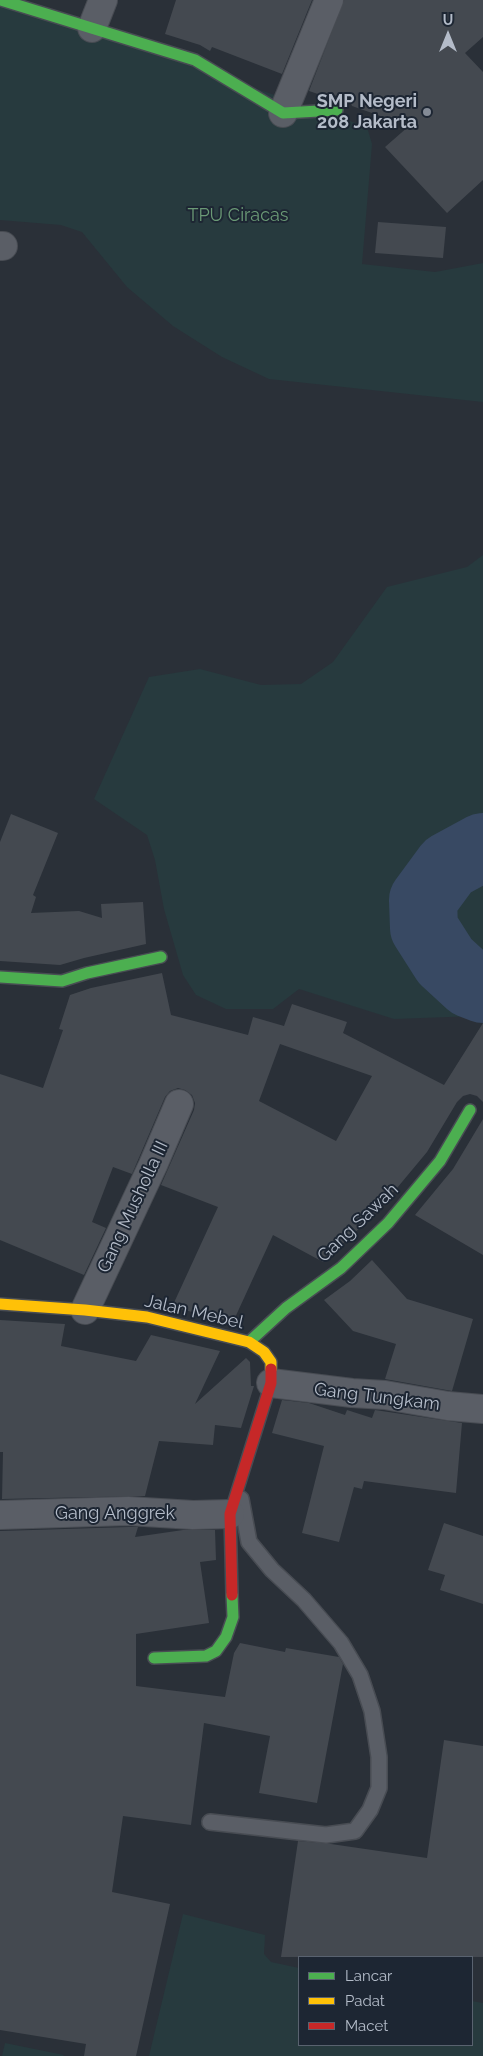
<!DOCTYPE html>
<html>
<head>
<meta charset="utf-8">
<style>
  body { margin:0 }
  #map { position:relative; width:483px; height:2056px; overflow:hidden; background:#2a3038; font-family:Raleway,sans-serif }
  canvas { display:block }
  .legend { position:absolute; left:298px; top:1956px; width:175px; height:90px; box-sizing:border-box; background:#1d2633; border:1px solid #59626f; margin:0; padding:6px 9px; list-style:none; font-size:15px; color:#b4bcc9 }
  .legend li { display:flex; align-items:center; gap:10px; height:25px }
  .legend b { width:25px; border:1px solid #59626f }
  .north { position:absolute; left:423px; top:10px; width:50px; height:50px; -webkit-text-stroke:4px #1d2633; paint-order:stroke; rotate:0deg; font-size:14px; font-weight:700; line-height:20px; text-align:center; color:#b4bcc9 }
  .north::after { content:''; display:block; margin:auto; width:18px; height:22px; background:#b4bcc9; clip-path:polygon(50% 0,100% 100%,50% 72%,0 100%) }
</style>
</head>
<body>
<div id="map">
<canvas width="483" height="2056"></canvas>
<ul class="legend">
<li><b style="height:6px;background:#4caf50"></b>Lancar</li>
<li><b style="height:6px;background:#ffc107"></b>Padat</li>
<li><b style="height:6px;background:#c62828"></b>Macet</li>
</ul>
<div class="north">U</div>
</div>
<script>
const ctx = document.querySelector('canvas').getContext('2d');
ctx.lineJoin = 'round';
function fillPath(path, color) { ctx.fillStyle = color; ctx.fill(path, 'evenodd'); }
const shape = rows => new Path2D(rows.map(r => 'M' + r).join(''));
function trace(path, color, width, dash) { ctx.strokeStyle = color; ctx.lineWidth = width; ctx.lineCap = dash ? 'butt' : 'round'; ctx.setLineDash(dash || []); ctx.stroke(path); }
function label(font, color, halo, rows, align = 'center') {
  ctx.font = font + ' Raleway,sans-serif'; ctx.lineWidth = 4; ctx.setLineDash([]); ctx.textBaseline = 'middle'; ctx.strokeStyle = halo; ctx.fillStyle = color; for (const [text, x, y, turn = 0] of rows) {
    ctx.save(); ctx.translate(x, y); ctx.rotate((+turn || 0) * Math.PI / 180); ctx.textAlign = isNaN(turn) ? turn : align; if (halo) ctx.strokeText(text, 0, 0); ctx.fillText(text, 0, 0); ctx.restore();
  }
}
fillPath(shape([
  [0,0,367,127,372,144,362,264,435,272,483,263,483,402,269,379,222,357,173,326,127,287,82,232,61,225,0,220],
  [483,555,483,1018,476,1016,394,1019,299,989,273,1009,226,1009,196,995,183,975,164,909,155,860,147,835,94,799,149,677,200,669,261,685,301,684,333,662,387,587,467,567],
  [183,1914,265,1935,264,1954,271,1962,299,1968,299,2045,472,2045,472,2001,483,2003,483,2056,149,2056],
  [5,2043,64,2055,63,2056,2,2056]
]), '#273a3e');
trace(shape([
  [483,847,448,866,423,900,424,928,445,961,470,984,483,989]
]), '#384963', 68);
fillPath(shape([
  [176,0,312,0,282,74,212,47,210,51,200,45,165,34],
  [344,0,483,0,483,37,465,53,483,72,483,180,447,213,385,147,409,126,352,106,350,101,344,96,321,95,309,91],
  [378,222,446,227,443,258,375,253],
  [11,814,58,833,33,895,36,897,31,913,79,911,102,918,101,904,143,902,146,944,84,958,60,965,0,961,0,842],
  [162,973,171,1015,248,1035,253,1017,284,1026,292,1004,347,1022,343,1033,444,1085,483,1023,483,1102,477,1096,470,1094,463,1096,457,1102,427,1152,377,1212,323,1262,273,1235,233,1322,172,1307,218,1207,161,1185,194,1110,195,1103,192,1095,185,1090,178,1088,170,1091,165,1097,132,1174,113,1167,92,1222,106,1228,84,1275,0,1240,0,1074,43,1088,63,1030,59,1029,70,995,91,988],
  [280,1044,372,1076,336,1141,259,1101],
  [483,1119,483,1255,415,1215,453,1169],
  [372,1260,407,1299,473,1319,452,1391,385,1379,396,1344,353,1331,324,1300,350,1281],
  [0,1320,65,1324,61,1346,136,1361,151,1335,220,1351,195,1404,246,1358,250,1362,251,1386,254,1386,241,1428,215,1425,213,1445,159,1441,145,1496,2,1499,3,1452,0,1452],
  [282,1400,309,1403,345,1415,347,1410,372,1418,375,1410,462,1423,456,1493,364,1481,362,1489,354,1487,339,1542,302,1533,324,1446,272,1433],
  [444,1523,483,1536,483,1604,440,1590,445,1575,428,1570],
  [128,1527,138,1527,135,1537,183,1530,215,1530,216,1560,200,1562,209,1623,136,1634,136,1686,225,1697,234,1653,240,1643,285,1652,286,1648,339,1657,343,1664,317,1803,259,1793,270,1736,204,1723,191,1825,123,1816,112,1892,170,1904,136,2056,84,2056,86,2044,0,2030,0,1531],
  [444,1740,483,1746,483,1957,281,1957,298,1841,331,1844,427,1858]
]), '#444950');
const lane = shape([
  [210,1822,326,1835,355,1831,370,1810,379,1788,379,1757,372,1711,360,1675,341,1643,304,1600,272,1570,249,1542,241,1499]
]);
const street = shape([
  [92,28,103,0],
  [283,113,329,0],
  [0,246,3,246],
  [85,1310,153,1165,179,1104],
  [271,1383,352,1393,385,1395,448,1406,483,1409],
  [0,1515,128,1511,193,1515,230,1514]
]);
const fast = shape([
  [1,0,195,60,283,113,337,110],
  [0,977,62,981,87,973,161,957],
  [249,1342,286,1308,341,1268,388,1223,440,1161,470,1110],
  [154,1658,206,1656,216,1651,226,1637,233,1617,232,1595]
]);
const slow = shape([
  [0,1304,85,1310,147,1317,249,1342,264,1352,271,1362,271,1369]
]);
const jam = shape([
  [232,1595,230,1514,271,1383,271,1369]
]);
trace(lane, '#484c53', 18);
trace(street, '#484c53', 30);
trace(fast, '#484c53', 14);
trace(slow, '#484c53', 14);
trace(jam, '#484c53', 14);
trace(lane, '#5a5e66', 15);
trace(street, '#5a5e66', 28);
trace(fast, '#4caf50', 11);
trace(slow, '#ffc107', 11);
trace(jam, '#c62828', 11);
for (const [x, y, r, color] of [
  [427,112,5,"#848b96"]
]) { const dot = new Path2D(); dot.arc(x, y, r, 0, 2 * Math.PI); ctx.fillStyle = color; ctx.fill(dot); trace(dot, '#1d2633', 2); }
label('bold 18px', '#b4bcc9', '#1d2633', [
  ["SMP Negeri",417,102],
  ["208 Jakarta",417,123]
], 'right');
label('18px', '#6b9a76', '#1d2633', [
  ["TPU Ciracas",238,216]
]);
label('18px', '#b4bcc9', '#1d2633', [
  ["Gang Musholla III",133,1207,-65],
  ["Gang Sawah",358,1223,-44],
  ["Jalan Mebel",194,1312,13],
  ["Gang Tungkam",377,1397,7],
  ["Gang Anggrek",115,1514]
]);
</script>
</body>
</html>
